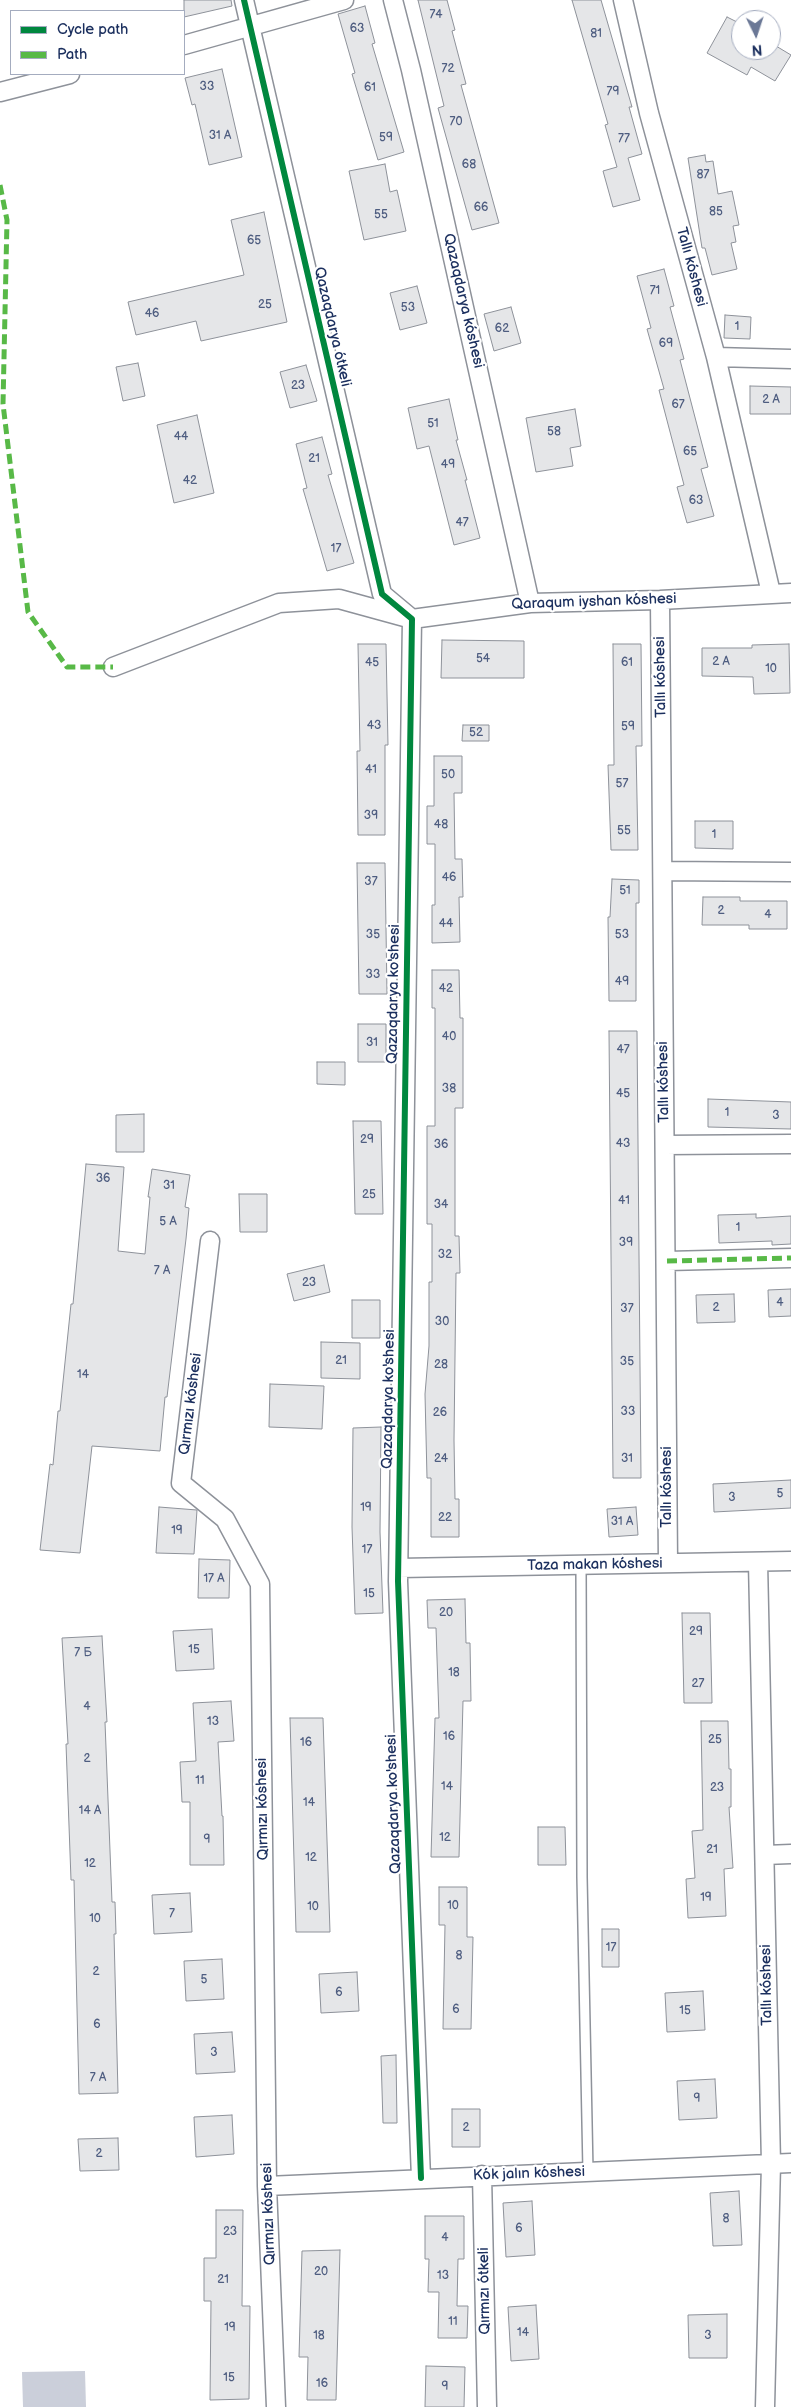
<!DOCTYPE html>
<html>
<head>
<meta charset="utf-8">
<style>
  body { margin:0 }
  #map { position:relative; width:791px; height:2407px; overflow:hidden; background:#fff; font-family:"Balsamiq Sans",sans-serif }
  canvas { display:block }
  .legend { position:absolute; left:10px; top:10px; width:175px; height:65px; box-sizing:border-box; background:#fff; border:1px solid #a4acbf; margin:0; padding:6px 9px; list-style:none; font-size:15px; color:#1b2f5e }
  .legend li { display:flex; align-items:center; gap:10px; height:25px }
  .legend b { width:25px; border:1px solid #a4acbf }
  .north { position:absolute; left:731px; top:10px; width:50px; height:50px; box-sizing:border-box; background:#fff; border:1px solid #a4acbf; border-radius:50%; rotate:176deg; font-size:14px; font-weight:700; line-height:20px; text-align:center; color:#1b2f5e }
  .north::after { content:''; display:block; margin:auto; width:18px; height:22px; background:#6b7896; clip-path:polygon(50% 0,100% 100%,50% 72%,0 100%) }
</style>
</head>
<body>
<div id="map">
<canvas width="791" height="2407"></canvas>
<ul class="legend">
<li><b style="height:6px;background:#00873e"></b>Cycle path</li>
<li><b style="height:6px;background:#58b947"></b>Path</li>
</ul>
<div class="north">N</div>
</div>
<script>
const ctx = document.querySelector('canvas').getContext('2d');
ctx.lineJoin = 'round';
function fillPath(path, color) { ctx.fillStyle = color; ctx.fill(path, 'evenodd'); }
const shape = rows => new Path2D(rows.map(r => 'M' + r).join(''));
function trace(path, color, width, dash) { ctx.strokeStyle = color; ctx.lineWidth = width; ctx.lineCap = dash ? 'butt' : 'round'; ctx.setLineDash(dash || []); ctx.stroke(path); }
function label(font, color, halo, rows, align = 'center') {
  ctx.font = font + ' "Balsamiq Sans",sans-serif'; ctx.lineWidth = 4.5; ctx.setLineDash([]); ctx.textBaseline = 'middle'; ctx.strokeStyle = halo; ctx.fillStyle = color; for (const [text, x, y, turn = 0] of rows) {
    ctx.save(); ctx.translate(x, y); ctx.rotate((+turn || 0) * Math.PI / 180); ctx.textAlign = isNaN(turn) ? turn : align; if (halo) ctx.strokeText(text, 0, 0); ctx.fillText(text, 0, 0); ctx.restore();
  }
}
fillPath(shape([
  [85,2371,86,2407,23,2407,22,2372]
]), '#cbcfda');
const building = shape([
  [184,0,231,0,232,6,184,17,184,0],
  [418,0,447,0,455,30,452,31,466,84,461,85,499,223,472,230,438,108,444,106,418,0],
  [572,0,601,0,632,107,629,107,642,154,628,158,640,200,613,207,603,171,617,167,605,125,608,124,572,0],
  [365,6,375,43,372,44,404,152,378,160,352,74,355,73,338,14,365,6],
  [727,17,741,24,741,50,771,50,771,43,791,55,775,81,751,67,747,75,707,53,727,17],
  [222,69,242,157,209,165,195,104,192,105,185,78,222,69],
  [705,155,706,162,713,161,718,194,732,191,739,225,733,226,736,242,731,243,737,269,712,275,705,248,702,248,688,158,705,155],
  [385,164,390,192,397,190,406,231,364,240,349,171,385,164],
  [264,212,287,322,201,341,196,321,136,335,128,302,244,275,231,220,264,212],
  [664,269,674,306,670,307,684,359,680,360,708,467,701,469,714,516,687,523,677,487,684,485,659,390,664,389,647,329,651,328,637,276,664,269],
  [417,286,427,323,400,330,390,293,417,286],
  [511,307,521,343,494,351,484,314,511,307],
  [725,315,751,317,750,339,724,338,725,315],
  [138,363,145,396,123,401,116,367,138,363],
  [306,365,317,401,290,408,280,372,306,365],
  [750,386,791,387,791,414,750,414,750,386],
  [449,399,458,440,456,440,467,480,465,480,480,538,454,545,429,446,417,449,408,408,449,399],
  [575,409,581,446,570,448,573,466,536,472,526,418,575,409],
  [197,415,214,493,174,503,157,425,197,415],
  [322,437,332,474,328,475,354,563,327,571,303,489,307,488,296,444,322,437],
  [442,640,524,641,524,678,441,678,442,640],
  [358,644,386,644,388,745,385,745,385,835,358,835,357,751,360,751,358,644],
  [613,644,641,644,642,746,636,746,638,850,611,850,608,765,614,765,613,644],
  [789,644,790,693,754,694,753,677,702,676,702,648,752,648,752,645,789,644],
  [463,725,489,725,489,741,462,741,463,725],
  [434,756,462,756,462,793,454,793,455,859,462,859,463,897,459,897,460,942,432,943,432,905,435,905,435,844,427,844,427,806,434,806,434,756],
  [695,821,733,821,733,849,695,848,695,821],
  [357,863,385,863,387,994,359,994,357,863],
  [612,879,639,880,639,903,636,903,636,1001,609,1001,608,917,610,917,612,879],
  [703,897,740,897,740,901,787,901,787,929,749,929,749,925,702,925,703,897],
  [432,970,459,970,460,1018,463,1018,463,1108,455,1108,455,1236,459,1236,460,1273,456,1273,454,1440,455,1499,459,1499,459,1537,431,1537,431,1478,427,1478,425,1394,429,1346,429,1282,432,1282,432,1224,427,1224,427,1126,435,1126,435,1008,432,1008,432,970],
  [358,1024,386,1024,386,1062,358,1062,358,1024],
  [609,1031,637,1031,641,1478,613,1478,609,1031],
  [317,1062,345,1062,345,1085,317,1084,317,1062],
  [708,1099,791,1102,791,1129,708,1127,708,1099],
  [144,1114,144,1152,116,1152,116,1115,144,1114],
  [353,1121,381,1121,383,1214,355,1214,353,1121],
  [86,1164,124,1167,118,1251,145,1254,150,1197,148,1197,152,1169,190,1175,185,1207,189,1208,186,1239,167,1397,165,1397,160,1451,92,1446,80,1553,40,1550,50,1464,53,1465,58,1411,60,1411,71,1304,73,1304,86,1164],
  [239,1194,267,1194,267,1232,240,1232,239,1194],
  [756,1214,756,1218,791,1216,791,1244,772,1245,772,1241,719,1243,718,1215,756,1214],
  [324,1265,330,1292,294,1301,287,1274,324,1265],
  [791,1289,791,1316,769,1317,768,1290,791,1289],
  [734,1294,735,1322,697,1323,696,1295,734,1294],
  [352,1300,380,1300,380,1338,352,1338,352,1300],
  [321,1342,360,1343,360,1379,321,1378,321,1342],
  [270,1384,324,1386,322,1429,269,1427,270,1384],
  [381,1427,380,1532,383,1613,355,1614,352,1527,353,1428,381,1427],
  [791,1480,791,1508,714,1512,713,1484,791,1480],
  [159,1507,197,1510,194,1554,156,1553,159,1507],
  [636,1507,638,1535,609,1537,607,1509,636,1507],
  [199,1559,230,1560,229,1598,198,1598,199,1559],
  [465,1599,466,1643,470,1643,471,1701,463,1701,459,1857,431,1857,435,1718,439,1718,436,1628,428,1628,427,1600,465,1599],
  [682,1613,710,1613,712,1703,684,1703,682,1613],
  [212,1629,214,1669,176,1671,173,1631,212,1629],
  [102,1636,107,1722,105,1722,112,1902,115,1902,116,1934,114,1934,118,2093,79,2094,74,1880,71,1880,66,1744,68,1744,62,1638,102,1636],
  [231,1701,234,1741,218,1742,222,1816,223,1816,224,1865,190,1865,190,1802,182,1802,180,1762,196,1761,193,1703,231,1701],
  [290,1718,323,1718,330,1932,296,1932,290,1718],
  [701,1721,728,1721,729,1769,731,1769,731,1807,729,1807,733,1868,724,1869,726,1916,688,1918,686,1879,695,1878,692,1831,703,1830,701,1721],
  [538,1827,565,1827,566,1865,538,1865,538,1827],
  [439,1887,467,1887,467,1937,473,1937,471,2029,443,2029,445,1925,439,1925,439,1887],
  [190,1893,192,1932,154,1934,152,1895,190,1893],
  [602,1929,619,1929,619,1967,602,1967,602,1929],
  [222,1959,224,1999,186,2001,184,1961,222,1959],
  [357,1972,359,2011,321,2013,319,1974,357,1972],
  [703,1991,705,2030,667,2032,665,1993,703,1991],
  [232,2032,235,2072,196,2074,194,2034,232,2032],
  [396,2055,397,2123,383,2123,381,2056,396,2055],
  [715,2079,717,2118,679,2120,677,2081,715,2079],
  [452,2109,480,2109,480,2147,452,2147,452,2109],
  [232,2115,234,2154,196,2157,194,2117,232,2115],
  [118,2138,119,2170,80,2171,78,2139,118,2138],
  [739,2191,742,2245,713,2246,710,2193,739,2191],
  [532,2201,535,2255,506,2257,503,2203,532,2201],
  [216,2210,243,2210,242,2306,250,2306,249,2399,210,2400,211,2301,204,2301,204,2258,216,2258,216,2210],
  [425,2216,464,2216,464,2259,458,2259,457,2306,468,2306,467,2338,438,2338,439,2292,428,2292,429,2259,425,2259,425,2216],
  [340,2250,336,2400,307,2400,308,2357,299,2357,302,2251,340,2250],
  [536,2305,539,2359,511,2361,508,2307,536,2305],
  [727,2314,727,2358,689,2358,688,2315,727,2314],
  [426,2366,465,2367,464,2407,425,2407,426,2366]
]);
fillPath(building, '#e5e6e8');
trace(building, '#8e929a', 1);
const lane = shape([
  [581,1565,582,1877,588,2171]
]);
const street = shape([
  [244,0,382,594,412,619,398,1581,421,2178],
  [393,0,411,70,530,603],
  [623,0,649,113,716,357,771,593],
  [184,45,344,0],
  [0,92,70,74],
  [716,357,791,359],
  [660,600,668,1563],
  [113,667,279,603,339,599,412,619,530,603,660,600,791,593],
  [663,871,791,872],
  [665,1145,791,1144],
  [210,1241,181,1483,225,1519,260,1584,267,2186,276,2407],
  [667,1261,791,1258],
  [758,1562,771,2164,765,2407],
  [399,1568,791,1561],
  [765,1855,791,1854],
  [482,2175,487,2407],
  [267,2186,791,2163]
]);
trace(lane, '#8e929a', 12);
trace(street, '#8e929a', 21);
trace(lane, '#fff', 9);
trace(street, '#fff', 18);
trace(shape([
  [0,185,7,220,3,404,28,612,67,667,113,667],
  [667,1261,791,1258]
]), '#58b947', 5, [10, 5]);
trace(shape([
  [244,0,382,594,412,619,398,1581,421,2178]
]), '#00873e', 6);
label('12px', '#4e5d80', null, [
  ["74",436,15],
  ["63",357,29],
  ["81",596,34],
  ["72",448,69],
  ["33",207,87],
  ["61",370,88],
  ["79",613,92],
  ["70",456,122],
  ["31 А",220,136],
  ["59",386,138],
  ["77",624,139],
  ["68",469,165],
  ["87",703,175],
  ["66",481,208],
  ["85",716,212],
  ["55",381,215],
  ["65",254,241],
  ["71",655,291],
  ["25",265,305],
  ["53",408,308],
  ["46",152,314],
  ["1",737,327],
  ["62",502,329],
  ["69",666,344],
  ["23",298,386],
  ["2 А",771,400],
  ["67",678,405],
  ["51",433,424],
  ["58",554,432],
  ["44",181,437],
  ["65",690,452],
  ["21",314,459],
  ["49",448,465],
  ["42",190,481],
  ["63",696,501],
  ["47",462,523],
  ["17",336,549],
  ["54",483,659],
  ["2 А",721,662],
  ["45",372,663],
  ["61",627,663],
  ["10",771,669],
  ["43",374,726],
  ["59",628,727],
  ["52",476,733],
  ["41",371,770],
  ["50",448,775],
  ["57",622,784],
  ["39",371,816],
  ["48",441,825],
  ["55",624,831],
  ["1",714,835],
  ["46",449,878],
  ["37",371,882],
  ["51",625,891],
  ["2",721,911],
  ["4",768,915],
  ["44",446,924],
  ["35",373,935],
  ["53",622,935],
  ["33",373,975],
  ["49",622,982],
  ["42",446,989],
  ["40",449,1037],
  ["31",372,1043],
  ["47",623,1050],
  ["38",449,1089],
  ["45",623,1094],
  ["1",727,1113],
  ["3",776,1116],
  ["29",367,1140],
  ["43",623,1144],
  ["36",441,1145],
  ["36",103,1179],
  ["31",169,1186],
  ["25",369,1195],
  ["41",624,1201],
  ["34",441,1205],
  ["5 А",168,1222],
  ["1",738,1228],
  ["39",626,1243],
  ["32",445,1255],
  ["7 А",162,1271],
  ["23",309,1283],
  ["4",780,1303],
  ["2",716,1308],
  ["37",627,1309],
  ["30",442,1322],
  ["21",341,1361],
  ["35",627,1362],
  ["28",441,1365],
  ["14",83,1375],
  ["33",628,1412],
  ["26",440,1413],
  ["24",441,1459],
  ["31",627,1459],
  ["5",780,1494],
  ["3",732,1498],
  ["19",366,1508],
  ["22",445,1518],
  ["31 А",622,1522],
  ["19",177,1531],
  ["17",367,1550],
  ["17 А",214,1579],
  ["15",369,1594],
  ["20",446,1613],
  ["29",696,1632],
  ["15",194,1650],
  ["7 Б",83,1653],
  ["18",454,1673],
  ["27",698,1684],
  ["4",87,1707],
  ["13",213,1722],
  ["16",449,1737],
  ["25",715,1740],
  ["16",306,1743],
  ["2",87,1759],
  ["11",200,1781],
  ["14",447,1787],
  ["23",717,1788],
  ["14",309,1803],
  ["14 А",90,1811],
  ["12",445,1838],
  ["9",207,1840],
  ["21",712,1850],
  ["12",311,1858],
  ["12",90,1864],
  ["19",706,1898],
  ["10",453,1906],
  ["10",313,1907],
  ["7",172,1914],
  ["10",95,1919],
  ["17",611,1948],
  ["8",459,1956],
  ["2",96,1972],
  ["5",204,1980],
  ["6",339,1993],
  ["6",456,2010],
  ["15",685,2011],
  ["6",97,2025],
  ["3",214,2053],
  ["7 А",98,2078],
  ["9",697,2099],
  ["2",466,2128],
  ["2",99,2154],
  ["8",726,2219],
  ["6",519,2229],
  ["23",230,2232],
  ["4",445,2238],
  ["20",321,2272],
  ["13",443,2276],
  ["21",223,2280],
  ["11",453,2322],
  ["19",230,2328],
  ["14",523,2333],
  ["18",319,2336],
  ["3",708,2336],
  ["15",229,2378],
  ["16",322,2384],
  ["9",445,2387]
]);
label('15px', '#1b2f5e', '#fff', [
  ["Tallı kóshesi",691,267,75],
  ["Qazaqdarya kóshesi",463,301,77],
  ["Qazaqdarya ótkeli",332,327,77],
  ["Qaraqum iyshan kóshesi",594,602,-2],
  ["Tallı kóshesi",661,677,-91],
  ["Qazaqdarya ko'shesi",394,994,-89],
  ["Tallı kóshesi",664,1082,-91],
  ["Qazaqdarya ko'shesi",389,1399,-89],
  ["Qırmızı kóshesi",191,1404,-83],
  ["Tallı kóshesi",667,1487,-90],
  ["Taza makan kóshesi",595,1565,-1],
  ["Qazaqdarya ko'shesi",394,1804,-92],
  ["Qırmızı kóshesi",263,1809,-91],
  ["Tallı kóshesi",767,1985,-91],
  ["Kók jalın kóshesi",529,2174,-2],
  ["Qırmızı kóshesi",269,2214,-92],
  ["Qırmızı ótkeli",485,2291,-91]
]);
</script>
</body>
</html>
